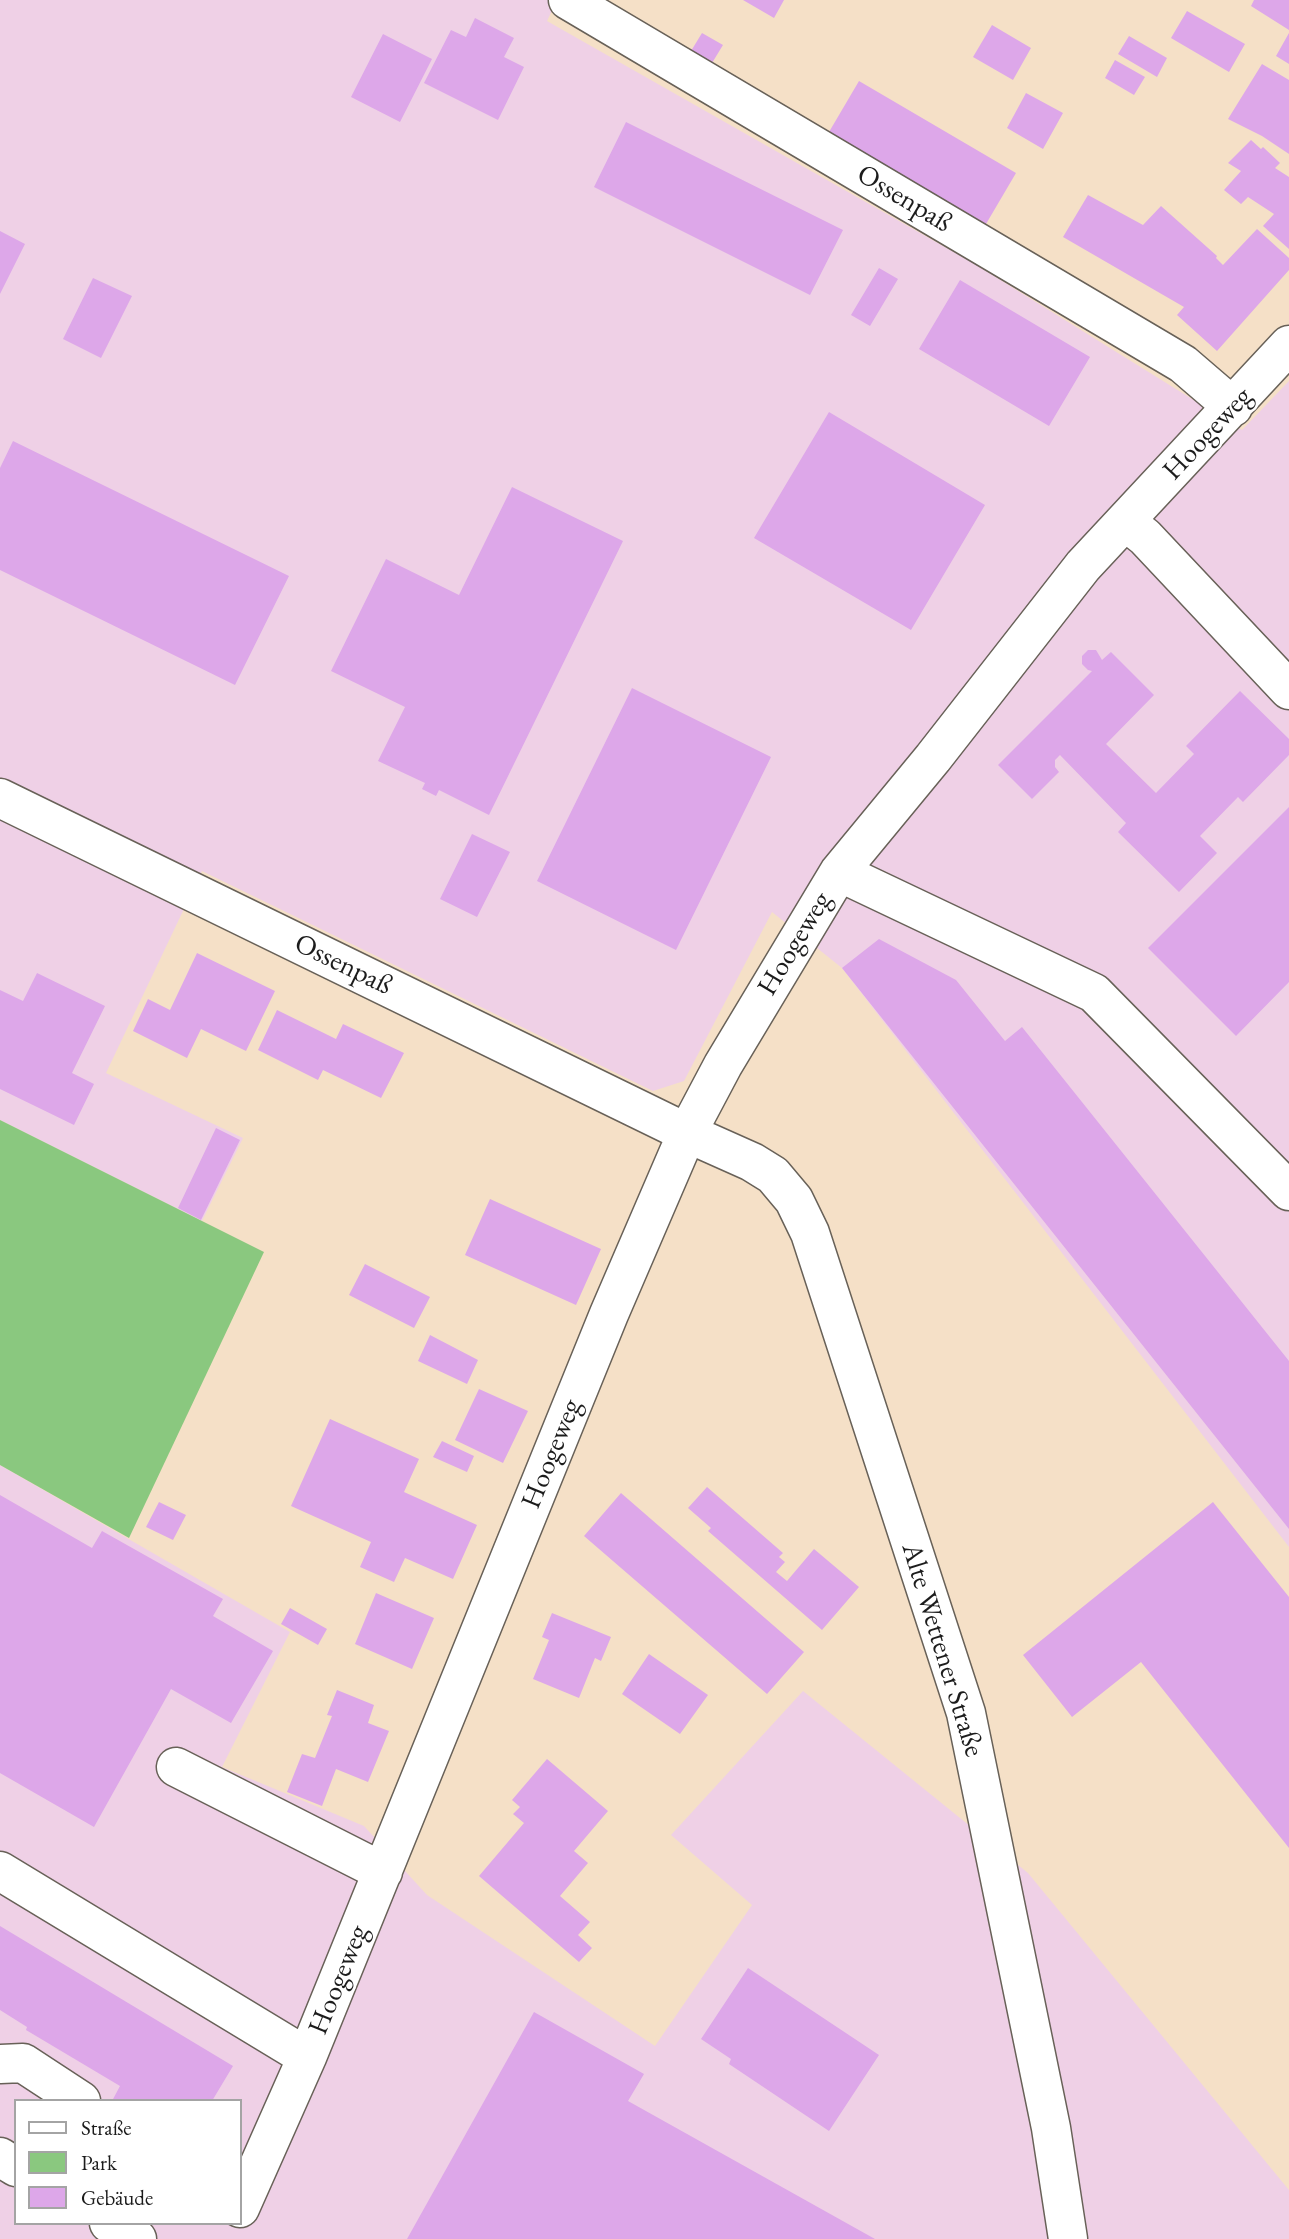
<!DOCTYPE html>
<html>
<head>
<meta charset="utf-8">
<style>
  body { margin:0 }
  #map { position:relative; width:1289px; height:2239px; overflow:hidden; background:#f5e0c7; font-family:"EB Garamond",serif }
  canvas { display:block }
  .legend { position:absolute; left:14px; top:2099px; width:228px; height:126px; box-sizing:border-box; background:#fff; border:2px solid #a4a4a4; margin:0; padding:9px 12px; list-style:none; font-size:21px; color:#1c1c1c }
  .legend li { display:flex; align-items:center; gap:14px; height:35px }
  .legend b { width:35px; border:2px solid #a4a4a4 }
</style>
</head>
<body>
<div id="map">
<canvas width="1289" height="2239"></canvas>
<ul class="legend">
<li><b style="height:9px;background:#fff"></b>Straße</li>
<li><b style="height:19px;background:#8ac87f"></b>Park</li>
<li><b style="height:19px;background:#dda7e9"></b>Gebäude</li>
</ul>
</div>
<script>
const ctx = document.querySelector('canvas').getContext('2d');
ctx.lineJoin = 'round';
function fillPath(path, color) { ctx.fillStyle = color; ctx.fill(path, 'evenodd'); }
const shape = rows => new Path2D(rows.map(r => 'M' + r).join(''));
function trace(path, color, width, dash) { ctx.strokeStyle = color; ctx.lineWidth = width; ctx.lineCap = dash ? 'butt' : 'round'; ctx.setLineDash(dash || []); ctx.stroke(path); }
function label(font, color, halo, rows, align = 'center') {
  ctx.font = font + ' "EB Garamond",serif'; ctx.lineWidth = 5; ctx.setLineDash([]); ctx.textBaseline = 'middle'; ctx.strokeStyle = halo; ctx.fillStyle = color; for (const [text, x, y, turn = 0] of rows) {
    ctx.save(); ctx.translate(x, y); ctx.rotate((+turn || 0) * Math.PI / 180); ctx.textAlign = isNaN(turn) ? turn : align; if (halo) ctx.strokeText(text, 0, 0); ctx.fillText(text, 0, 0); ctx.restore();
  }
}
fillPath(shape([
  [0,0,557,0,547,21,973,263,1242,430,1289,381,1289,1547,842,968,772,912,684,1081,653,1091,202,871,106,1073,243,1138,202,1221,0,1120],
  [0,1465,290,1632,222,1767,364,1826,427,1895,655,2046,752,1905,671,1835,803,1691,1028,1873,1289,2190,1289,2239,0,2239],
  [16,2101,240,2101,240,2223,16,2223]
]), '#efd0e6');
fillPath(shape([
  [0,1120,264,1252,129,1538,0,1465]
]), '#8ac87f');
fillPath(shape([
  [743,0,784,0,774,18],
  [1254,0,1289,0,1289,30,1251,6],
  [1187,11,1245,44,1229,72,1171,38],
  [475,18,514,38,504,57,524,67,498,120,424,83,451,30,466,37],
  [992,25,1031,48,1013,80,973,57],
  [702,33,723,45,712,63,691,51],
  [1289,33,1289,64,1276,56],
  [383,34,432,59,400,122,351,97],
  [1129,36,1167,58,1157,77,1118,54],
  [1115,60,1145,77,1134,95,1105,78],
  [1262,64,1289,80,1289,154,1262,136,1228,119],
  [859,81,1016,173,986,224,829,132],
  [1026,93,1063,113,1043,149,1007,128],
  [626,122,843,230,810,295,594,187],
  [1251,140,1261,149,1263,147,1280,163,1275,168,1289,177,1289,249,1263,226,1274,214,1248,197,1241,204,1224,190,1241,171,1228,163],
  [1088,195,1143,225,1161,206,1217,256,1216,258,1223,265,1257,229,1289,258,1289,270,1217,351,1177,315,1184,307,1063,237],
  [0,231,25,244,0,294],
  [879,268,898,279,870,326,851,315],
  [93,278,132,296,101,358,63,339],
  [960,280,1090,357,1049,426,919,349],
  [829,412,985,505,911,630,754,538],
  [13,441,289,576,235,685,0,570,0,468],
  [512,487,623,541,489,815,439,790,436,796,422,789,425,783,378,761,405,707,331,671,386,559,459,595],
  [1088,650,1096,650,1102,660,1111,652,1154,695,1106,744,1156,793,1194,754,1186,746,1240,691,1289,739,1289,755,1243,802,1238,797,1200,836,1217,853,1179,892,1118,832,1126,823,1060,755,1055,760,1055,767,1059,772,1032,799,998,765,1092,671,1088,670,1082,664,1082,656],
  [632,688,771,757,676,950,537,881],
  [1289,807,1289,982,1236,1036,1148,948],
  [472,834,510,852,477,917,440,899],
  [879,939,956,980,1005,1041,1022,1027,1289,1361,1289,1529,842,968],
  [197,953,275,991,246,1051,201,1029,187,1058,133,1031,148,999,170,1010],
  [37,973,105,1006,72,1073,94,1084,74,1125,0,1089,0,990,23,1001],
  [277,1010,336,1039,343,1024,404,1053,381,1098,323,1070,318,1080,258,1050],
  [216,1128,240,1140,201,1220,178,1208],
  [490,1199,601,1249,576,1305,465,1255],
  [365,1264,430,1297,414,1328,349,1295],
  [430,1335,478,1360,467,1384,418,1361],
  [479,1389,528,1411,503,1463,455,1440],
  [330,1419,419,1459,404,1492,477,1525,453,1579,405,1558,394,1582,360,1567,371,1542,291,1506],
  [442,1441,474,1456,467,1472,433,1457],
  [707,1487,783,1553,779,1557,785,1562,776,1572,787,1581,814,1549,859,1587,822,1630,708,1531,711,1528,688,1508],
  [621,1493,804,1652,767,1694,584,1536],
  [0,1495,92,1548,102,1531,223,1599,213,1616,273,1651,231,1723,171,1689,94,1827,0,1773],
  [159,1502,186,1515,173,1540,146,1527],
  [1213,1502,1289,1597,1289,1848,1141,1662,1072,1717,1023,1655],
  [376,1593,434,1618,412,1669,355,1644],
  [290,1608,327,1629,318,1645,281,1624],
  [552,1613,611,1637,601,1661,595,1658,579,1698,533,1679,549,1640,542,1637],
  [649,1654,708,1695,680,1734,622,1694],
  [337,1690,374,1705,368,1723,389,1731,368,1782,336,1769,322,1806,287,1792,302,1754,315,1758,332,1716,327,1715],
  [547,1759,608,1811,574,1851,588,1863,560,1896,590,1922,578,1935,592,1948,579,1962,479,1876,524,1823,513,1814,520,1807,512,1800],
  [0,1926,233,2066,212,2101,112,2101,120,2086,26,2030,27,2027,0,2010],
  [748,1968,879,2055,829,2131,729,2064,731,2059,701,2039],
  [534,2012,644,2074,628,2101,875,2239,407,2239]
]), '#dda7e9');
const minor = shape([
  [568,0,1183,364,1233,407],
  [1126,522,1145,537,1289,690],
  [0,798,687,1133,752,1162,773,1175,794,1200,810,1233,966,1713,1051,2128,1068,2239],
  [839,872,1094,993,1289,1191],
  [176,1767,383,1872],
  [0,1871,307,2057],
  [0,2064,23,2063,81,2101],
  [0,2157,16,2167],
  [240,2208,307,2057,609,1314,687,1133,723,1065,839,872,933,758,1083,566,1289,345],
  [109,2223,137,2239]
]);
trace(minor, '#686158', 41);
trace(minor, '#fff', 38);
label('28px', '#1c1c1c', '#fff', [
  ["Ossenpaß",904,199,31],
  ["Hoogeweg",1208,434,-47],
  ["Hoogeweg",795,944,-59],
  ["Ossenpaß",343,965,26],
  ["Hoogeweg",552,1454,-68],
  ["Alte Wettener Straße",942,1650,73],
  ["Hoogeweg",339,1980,-68]
]);
</script>
</body>
</html>
